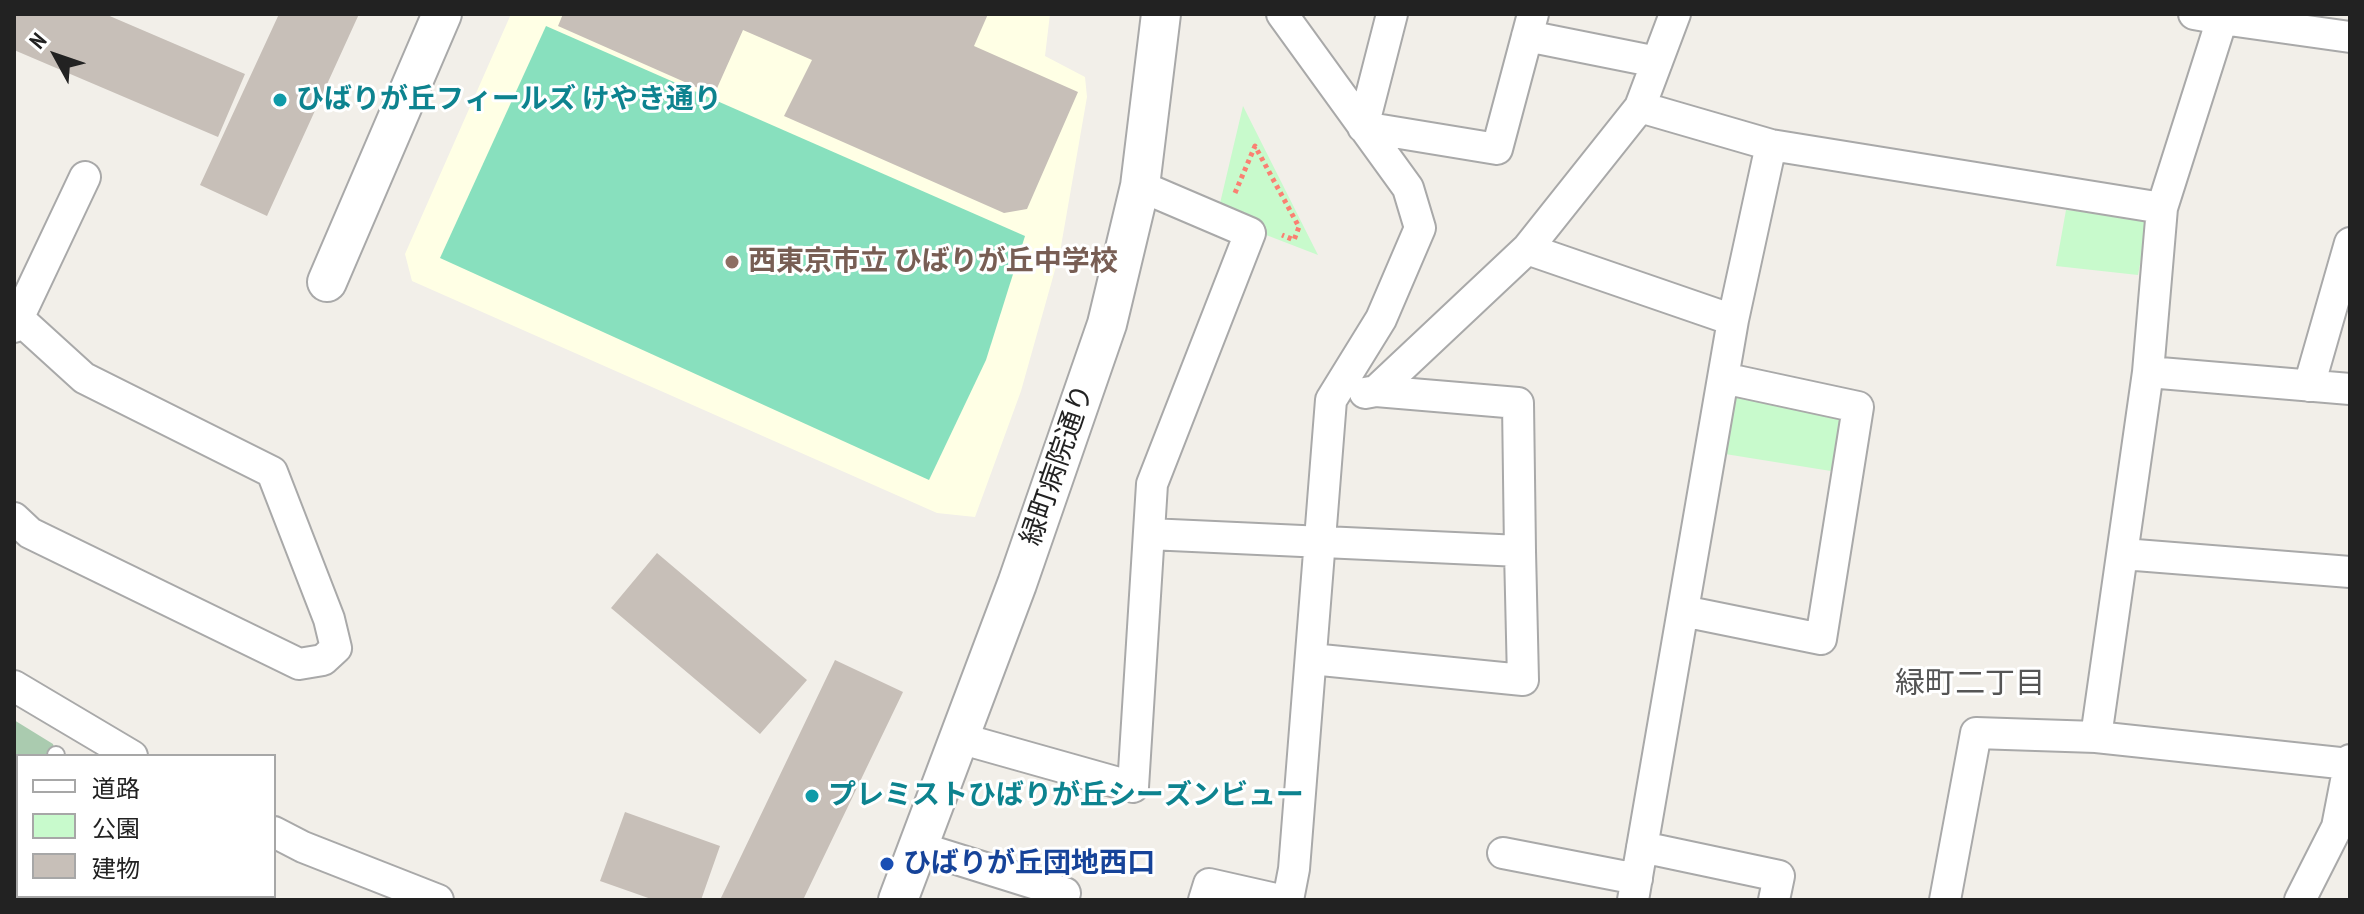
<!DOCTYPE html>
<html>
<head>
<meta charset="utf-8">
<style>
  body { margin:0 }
  #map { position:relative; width:2364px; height:914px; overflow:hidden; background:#f2efe9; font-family:"PT Sans Narrow","Noto Sans JP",sans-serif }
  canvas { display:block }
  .frame { position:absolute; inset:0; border:16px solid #222; pointer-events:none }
  .legend { position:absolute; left:16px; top:754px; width:260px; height:144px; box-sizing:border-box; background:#fff; border:2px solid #a7a7a7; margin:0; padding:10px 14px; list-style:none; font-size:24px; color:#222 }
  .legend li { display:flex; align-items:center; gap:16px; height:40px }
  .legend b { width:40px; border:2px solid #a7a7a7 }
  .north { position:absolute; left:16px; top:16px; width:80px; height:80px; -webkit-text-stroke:6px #fff; paint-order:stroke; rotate:310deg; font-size:22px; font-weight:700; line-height:32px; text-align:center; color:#222 }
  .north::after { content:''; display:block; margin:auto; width:28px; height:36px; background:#222; clip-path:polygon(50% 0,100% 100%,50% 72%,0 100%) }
</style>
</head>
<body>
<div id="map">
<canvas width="2364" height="914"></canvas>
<div class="frame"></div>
<ul class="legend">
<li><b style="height:10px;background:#fff"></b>道路</li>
<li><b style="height:22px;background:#c8facc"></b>公園</li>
<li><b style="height:22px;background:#c7bfb8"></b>建物</li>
</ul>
<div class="north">N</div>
</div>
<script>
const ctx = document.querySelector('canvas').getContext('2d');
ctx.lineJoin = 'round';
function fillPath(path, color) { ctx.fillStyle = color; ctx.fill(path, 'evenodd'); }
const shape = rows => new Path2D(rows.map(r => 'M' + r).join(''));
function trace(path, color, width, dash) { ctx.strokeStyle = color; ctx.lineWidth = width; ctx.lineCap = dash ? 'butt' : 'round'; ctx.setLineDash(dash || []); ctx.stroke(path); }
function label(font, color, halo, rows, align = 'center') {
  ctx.font = font + ' "PT Sans Narrow","Noto Sans JP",sans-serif'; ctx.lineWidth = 6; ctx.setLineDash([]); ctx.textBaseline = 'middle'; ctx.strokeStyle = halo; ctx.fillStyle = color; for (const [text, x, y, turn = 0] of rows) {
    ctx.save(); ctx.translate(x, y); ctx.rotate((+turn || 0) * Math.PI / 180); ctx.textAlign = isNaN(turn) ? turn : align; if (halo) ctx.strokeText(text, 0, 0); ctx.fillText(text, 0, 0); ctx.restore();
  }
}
fillPath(shape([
  [511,14,1050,14,1045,56,1085,77,1087,97,1060,252,1021,391,975,517,937,513,412,281,405,254]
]), '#ffffe5');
fillPath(shape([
  [14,720,53,744,56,756,18,756,18,896,74,896,74,900,14,900]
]), '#aacbaf');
fillPath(shape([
  [1243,106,1318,255,1217,216],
  [2066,210,2149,218,2138,275,2056,266],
  [1731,389,1850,414,1837,472,1719,453]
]), '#c8facc');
fillPath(shape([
  [546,26,1025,236,986,360,929,480,440,258]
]), '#88e0be');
fillPath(shape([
  [14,14,105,14,245,74,218,137,14,50],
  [279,14,359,14,267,216,200,185],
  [563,14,988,14,974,46,1078,92,1027,209,1004,213,784,116,812,60,743,30,714,95,558,26],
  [657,553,807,680,760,734,611,608],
  [835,660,903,692,803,900,720,900],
  [625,812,720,846,701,900,654,900,600,881]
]), '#c7bfb8');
const service = shape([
  [56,756,56,755],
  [14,827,18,820]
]);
const minor = shape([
  [1282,14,1408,188,1420,228,1381,319,1331,400,1294,869,1288,900],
  [1392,14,1363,127,1497,149,1533,14],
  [2222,19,2350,37],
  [1527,36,1657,62],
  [1640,107,1771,145,2162,208],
  [1527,249,1733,320],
  [14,327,85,177],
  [2148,372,2350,389],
  [2309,386,2350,243],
  [1365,393,1376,391,1527,249,1640,107,1675,14],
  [14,518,30,533,299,664,323,660,336,648,329,619,272,472,84,378,18,318],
  [1149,534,1520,551,1518,403,1376,391],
  [2123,554,2350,572],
  [1683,611,1821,639,1858,407,1723,378],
  [1311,659,1523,680,1520,551],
  [14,686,132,756],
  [2096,737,2148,372,2162,208,2222,19,2194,14],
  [959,738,1133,787,1152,484,1250,233,1140,186],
  [274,832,303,847,438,900],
  [918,847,1065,893,1063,900],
  [1642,847,1779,876,1774,900],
  [1503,853,1637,879],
  [88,896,88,900],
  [1204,900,1209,884,1280,900],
  [1633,900,1733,320,1771,145],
  [1945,900,1976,733,2096,737,2349,764],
  [2300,900,2337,827,2350,760]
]);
const tertiary = shape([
  [327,282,442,14],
  [898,900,1017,584,1107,324,1140,186,1161,14]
]);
trace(service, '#a9a9a9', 20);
trace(minor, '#a9a9a9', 34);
trace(tertiary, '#a9a9a9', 42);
trace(shape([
  [1235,193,1255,146,1299,227,1294,240,1282,235]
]), '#fa8072', 5, [4, 4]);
trace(service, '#fff', 16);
trace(minor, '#fff', 30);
trace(tertiary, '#fff', 38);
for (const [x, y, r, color] of [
  [280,100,8,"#0f9aa8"],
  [732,262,8,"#8d6e63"],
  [812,796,8,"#0f9aa8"],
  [887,864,8,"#1a4fb4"]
]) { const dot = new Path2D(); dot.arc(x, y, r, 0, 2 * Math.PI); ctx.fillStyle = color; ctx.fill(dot); trace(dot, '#fff', 3); }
label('bold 28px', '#0d838f', '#fff', [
  ["ひばりが丘フィールズ けやき通り",296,100],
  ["プレミストひばりが丘シーズンビュー",828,796]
], 'left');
label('bold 28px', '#785e54', '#fff', [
  ["西東京市立 ひばりが丘中学校",748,262]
], 'left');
label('28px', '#222', '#fff', [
  ["緑町病院通り",1058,465,-71]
]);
label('bold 28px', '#164399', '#fff', [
  ["ひばりが丘団地西口",903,864]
], 'left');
label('30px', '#555', '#fff', [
  ["緑町二丁目",1970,684]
]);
</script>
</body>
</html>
